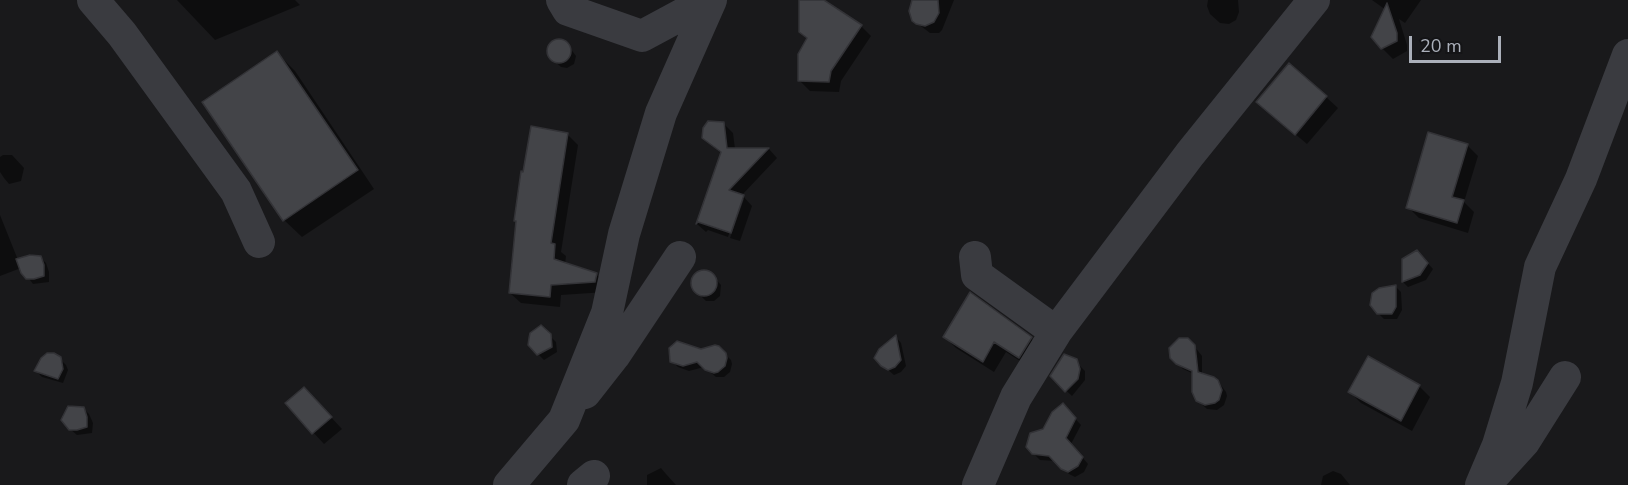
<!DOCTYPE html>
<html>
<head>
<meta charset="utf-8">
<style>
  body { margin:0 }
  #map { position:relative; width:1628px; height:485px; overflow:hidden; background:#19191b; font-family:"Nunito Sans",sans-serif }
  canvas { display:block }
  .scale { position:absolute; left:1409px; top:36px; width:92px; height:27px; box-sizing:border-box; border:3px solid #abb0ba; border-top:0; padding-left:8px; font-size:18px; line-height:21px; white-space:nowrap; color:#abb0ba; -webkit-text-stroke:4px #141416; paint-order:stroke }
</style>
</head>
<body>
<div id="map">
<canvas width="1628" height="485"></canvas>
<div class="scale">20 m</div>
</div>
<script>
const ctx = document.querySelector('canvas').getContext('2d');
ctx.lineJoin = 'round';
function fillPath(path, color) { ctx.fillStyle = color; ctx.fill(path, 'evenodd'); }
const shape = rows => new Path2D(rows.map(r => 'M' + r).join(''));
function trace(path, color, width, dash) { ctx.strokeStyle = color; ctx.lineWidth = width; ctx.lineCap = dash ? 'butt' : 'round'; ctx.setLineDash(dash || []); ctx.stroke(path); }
fillPath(shape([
  [177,0,295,0,300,5,215,40],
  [804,0,821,0,861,26,871,36,841,81,839,92,810,91,800,81,808,39,800,32],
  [915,0,954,0,942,30,939,33,930,33,913,20],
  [1208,0,1238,0,1239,12,1236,20,1229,24,1220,23,1210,14,1207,6],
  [1372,0,1421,0,1405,23,1399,19,1407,45,1407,51,1393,59,1382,48,1386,10],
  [558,40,564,40,576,56,574,64,567,68,561,67,548,55,552,42],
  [277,53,295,71,374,189,302,237,284,220],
  [1326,97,1338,108,1307,144,1270,113],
  [724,124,733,133,735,149,769,149,777,158,742,195,752,206,740,241,730,238,744,199,740,199,728,237,708,230,706,232,697,224,722,154,703,137],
  [567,134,578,145,561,252,566,256,565,264,596,274,607,285,606,292,561,295,560,307,521,303,510,293,518,223,515,221],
  [1467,145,1478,156,1464,202,1474,212,1468,233,1419,218,1408,207],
  [3,155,12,155,24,168,21,181,9,184,4,178,0,172,0,157],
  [0,215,18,260,40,257,46,263,49,272,49,282,33,284,21,268,0,276],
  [1423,258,1433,269,1426,280,1408,287,1403,282,1404,259],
  [708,271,721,285,720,296,714,301,706,301,692,287,693,278,698,273],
  [1396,287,1401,292,1402,310,1397,319,1384,319,1374,309],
  [541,327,556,342,557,352,544,360,538,354],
  [896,337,901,343,906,366,901,372,894,375,882,365],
  [945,337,1031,338,1042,349,1031,368,1006,352,994,372,956,348],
  [1191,342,1202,356,1202,375,1220,384,1226,392,1227,396,1224,405,1217,410,1207,409,1197,400,1194,374,1183,369,1171,357],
  [719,348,731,360,732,364,730,372,724,377,716,377,704,367,689,371,678,367,672,361,701,351],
  [1072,358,1085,371,1085,380,1072,396,1053,378],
  [60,359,66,365,68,370,63,383,42,377,36,371],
  [1419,386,1430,397,1412,431,1361,403,1350,392],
  [315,400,342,429,324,444,287,404],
  [83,408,89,414,93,423,92,433,77,435,70,429],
  [1068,411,1081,425,1071,444,1088,464,1084,472,1075,477,1069,474,1056,461,1040,460,1033,453,1044,431],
  [661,468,666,474,676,485,647,485,647,475],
  [1333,471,1341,474,1350,485,1321,485,1323,476]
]), '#0007');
const building = shape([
  [799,0,824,0,862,25,831,71,829,82,798,81,798,54,807,38,799,32,799,0],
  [912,0,938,0,939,13,934,22,925,26,916,24,912,21,909,11,912,0],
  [1387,3,1397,33,1397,41,1381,49,1371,37,1387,3],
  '547 51a12 12 0 1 1 24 0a12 12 0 1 1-24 0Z',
  [277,51,358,170,283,221,202,102,277,51],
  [1289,63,1327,96,1295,135,1256,102,1289,63],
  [708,121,724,122,727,148,769,148,729,190,744,195,731,233,698,222,696,224,721,152,702,138,703,128,708,121],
  [531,126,568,133,551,243,555,244,554,259,597,273,595,282,551,285,550,297,509,293,516,221,514,221,521,171,523,172,531,126],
  [1428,132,1468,144,1452,197,1464,200,1457,223,1406,208,1428,132],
  [1417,250,1428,263,1420,275,1402,282,1402,259,1417,250],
  [30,255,41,256,44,265,44,276,34,279,26,279,21,273,16,259,30,255],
  '691 283a13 13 0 1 1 26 0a13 13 0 1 1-26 0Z',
  [1396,285,1396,307,1392,314,1377,314,1370,305,1372,293,1379,288,1396,285],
  [970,292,1032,337,1019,358,994,342,983,362,943,337,970,292],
  [541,325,551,334,552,347,537,355,528,345,529,338,530,333,541,325],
  [896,335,901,360,895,367,888,370,881,366,874,358,879,349,896,335],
  [1179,338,1188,338,1195,345,1198,372,1214,377,1218,380,1222,390,1219,400,1215,403,1205,405,1196,401,1192,392,1192,371,1176,364,1170,358,1169,348,1179,338],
  [677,341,701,349,715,345,719,346,726,353,727,358,725,366,718,372,714,373,705,370,697,362,683,366,670,362,669,348,677,341],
  [47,353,54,353,61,357,63,369,58,379,34,371,41,358,47,353],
  [1064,354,1077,359,1080,369,1078,379,1065,392,1050,376,1064,354],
  [1368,356,1420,385,1401,421,1348,392,1368,356],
  [304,387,332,417,312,434,285,403,304,387],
  [1063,403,1076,418,1066,438,1083,457,1078,466,1068,472,1061,469,1049,456,1032,454,1026,447,1030,433,1043,429,1052,412,1063,403],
  [68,406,84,407,87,417,87,427,77,430,69,430,61,420,68,406]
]);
fillPath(building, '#434448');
trace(building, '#333337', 1.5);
trace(shape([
  [93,0,122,34,236,191,259,242],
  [562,0,568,10,642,36,709,0],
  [975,257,977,275,1056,332],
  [585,393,614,356,680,257],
  [1493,476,1524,442,1565,377],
  [509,485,564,420,607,313,624,234,661,113,711,0],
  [583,485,594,476],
  [978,485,1016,397,1056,332,1190,154,1314,0],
  [1481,485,1498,445,1517,383,1540,267,1581,179,1628,55]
]), '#3a3b40', 32);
</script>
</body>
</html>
